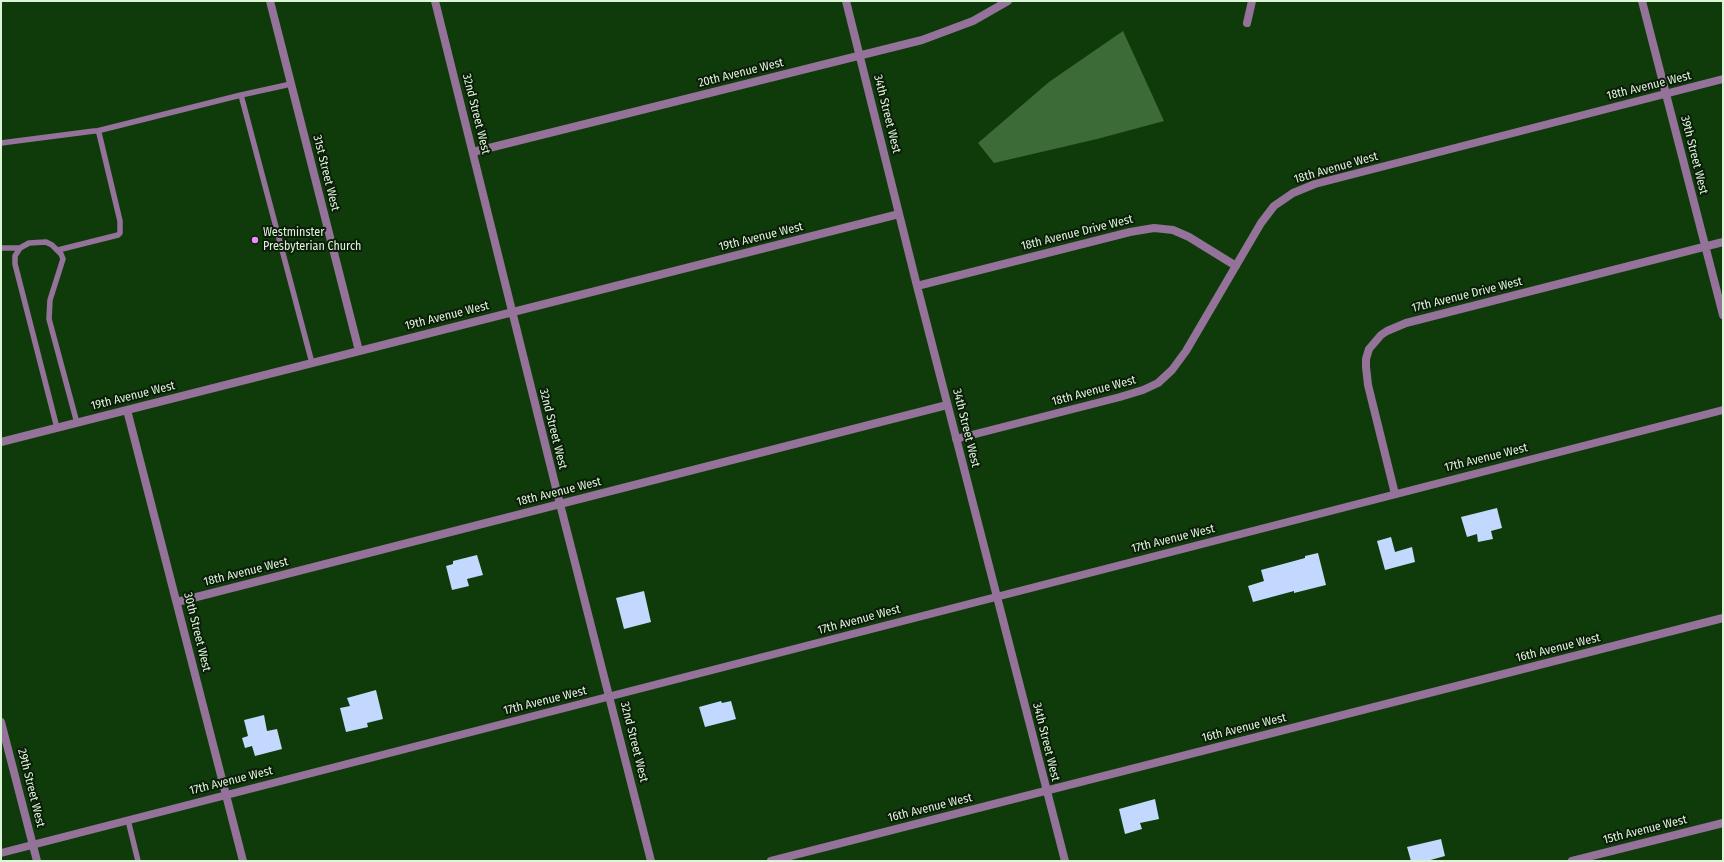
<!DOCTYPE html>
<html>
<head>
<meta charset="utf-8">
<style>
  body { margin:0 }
  #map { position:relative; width:1724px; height:862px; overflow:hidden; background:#0f3b0a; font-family:"Fira Sans Condensed",sans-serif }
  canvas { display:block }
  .frame { position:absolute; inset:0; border:2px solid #dcf4d8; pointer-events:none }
</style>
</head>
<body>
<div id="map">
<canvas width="1724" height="862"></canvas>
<div class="frame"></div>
</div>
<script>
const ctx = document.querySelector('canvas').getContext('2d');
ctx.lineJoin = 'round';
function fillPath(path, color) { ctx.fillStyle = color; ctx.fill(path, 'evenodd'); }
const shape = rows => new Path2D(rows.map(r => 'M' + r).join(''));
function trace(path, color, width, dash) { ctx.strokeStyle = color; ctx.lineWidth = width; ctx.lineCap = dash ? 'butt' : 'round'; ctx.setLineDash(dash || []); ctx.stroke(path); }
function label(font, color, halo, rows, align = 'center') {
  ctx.font = font + ' "Fira Sans Condensed",sans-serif'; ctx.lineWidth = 4; ctx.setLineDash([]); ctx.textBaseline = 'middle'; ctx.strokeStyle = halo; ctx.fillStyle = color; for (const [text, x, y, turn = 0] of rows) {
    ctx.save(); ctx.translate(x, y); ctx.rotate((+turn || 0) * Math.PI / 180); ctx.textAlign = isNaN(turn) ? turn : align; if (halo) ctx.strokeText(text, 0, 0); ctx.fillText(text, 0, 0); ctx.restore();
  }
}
fillPath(shape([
  [1123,31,1164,121,1097,139,994,163,978,143,1049,82]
]), '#3d6b37');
fillPath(shape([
  [1497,508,1502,528,1491,531,1493,539,1478,542,1477,534,1467,537,1461,517],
  [1391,537,1395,552,1412,547,1415,562,1385,570,1377,541],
  [1318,553,1326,585,1294,593,1294,591,1253,602,1248,586,1264,581,1261,570,1305,558,1305,556],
  [477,555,483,575,467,579,469,586,452,590,446,566,453,564,453,561],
  [644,591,651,622,624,629,616,598],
  [376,690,383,719,367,723,368,727,346,732,340,708,350,706,347,698],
  [721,701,722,703,731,701,736,719,705,727,699,707],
  [264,715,267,731,277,729,282,749,255,756,252,746,245,748,242,738,248,736,244,720],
  [1155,799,1159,819,1140,823,1142,829,1125,834,1119,809],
  [1441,839,1445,856,1427,861,1411,861,1407,847]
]), '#c3d8fe');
trace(shape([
  [241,95,291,84],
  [97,131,241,95,312,363],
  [1,143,94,131,97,131,99,133,120,221,120,233,118,235,58,250],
  [1,248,20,248],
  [57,428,15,264,15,256,20,248,29,243,46,242,52,245,61,254,63,259,50,300,49,319,77,423],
  [128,820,138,861]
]), '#947299', 5.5);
trace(shape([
  [270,1,359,351],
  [435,1,560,504,651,861],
  [846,1,917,286,1065,861],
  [1642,1,1723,315],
  [1247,23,1252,1],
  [473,152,922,40,973,21,1008,1],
  [917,286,1130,232,1154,228,1173,230,1189,237,1236,266],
  [127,410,243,861],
  [956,439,1120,397,1143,390,1158,383,1172,370,1186,351,1261,223,1274,206,1293,193,1315,184,1723,79],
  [1,442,899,214],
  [1395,494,1368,385,1366,367,1366,359,1369,349,1381,335,1387,331,1406,323,1723,242],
  [177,602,947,405],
  [1,722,37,861],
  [771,861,1723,618],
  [1572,861,1723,823]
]), '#947299', 8);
trace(shape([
  [1,853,1723,410]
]), '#947299', 8);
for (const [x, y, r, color] of [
  [255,240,4,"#eb8dfb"]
]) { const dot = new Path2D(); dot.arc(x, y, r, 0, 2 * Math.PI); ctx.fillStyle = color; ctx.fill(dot); trace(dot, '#0b1d09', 1.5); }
label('12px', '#dcf4d8', '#0b1d09', [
  ["20th Avenue West",741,73,-14],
  ["18th Avenue West",1649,86,-14],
  ["32nd Street West",476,114,76],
  ["34th Street West",887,114,76],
  ["39th Street West",1694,155,76],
  ["18th Avenue West",1336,168,-16],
  ["31st Street West",326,173,76],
  ["18th Avenue Drive West",1077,233,-14],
  ["19th Avenue West",761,237,-14],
  ["17th Avenue Drive West",1467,295,-14],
  ["19th Avenue West",447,316,-14],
  ["18th Avenue West",1094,391,-15],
  ["19th Avenue West",133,396,-14],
  ["34th Street West",966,428,76],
  ["32nd Street West",553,429,76],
  ["17th Avenue West",1486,458,-14],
  ["18th Avenue West",559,492,-14],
  ["17th Avenue West",1173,539,-14],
  ["18th Avenue West",246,572,-14],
  ["17th Avenue West",859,620,-15],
  ["30th Street West",197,632,76],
  ["16th Avenue West",1558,648,-14],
  ["17th Avenue West",545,701,-14],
  ["16th Avenue West",1244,728,-14],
  ["32nd Street West",634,742,76],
  ["34th Street West",1046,742,76],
  ["17th Avenue West",231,781,-14],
  ["29th Street West",31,788,76],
  ["16th Avenue West",930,808,-14],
  ["15th Avenue West",1645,830,-14]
]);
label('12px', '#dcf4d8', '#0b1d09', [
  ["Westminster",263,233],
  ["Presbyterian Church",263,247]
], 'left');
</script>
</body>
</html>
